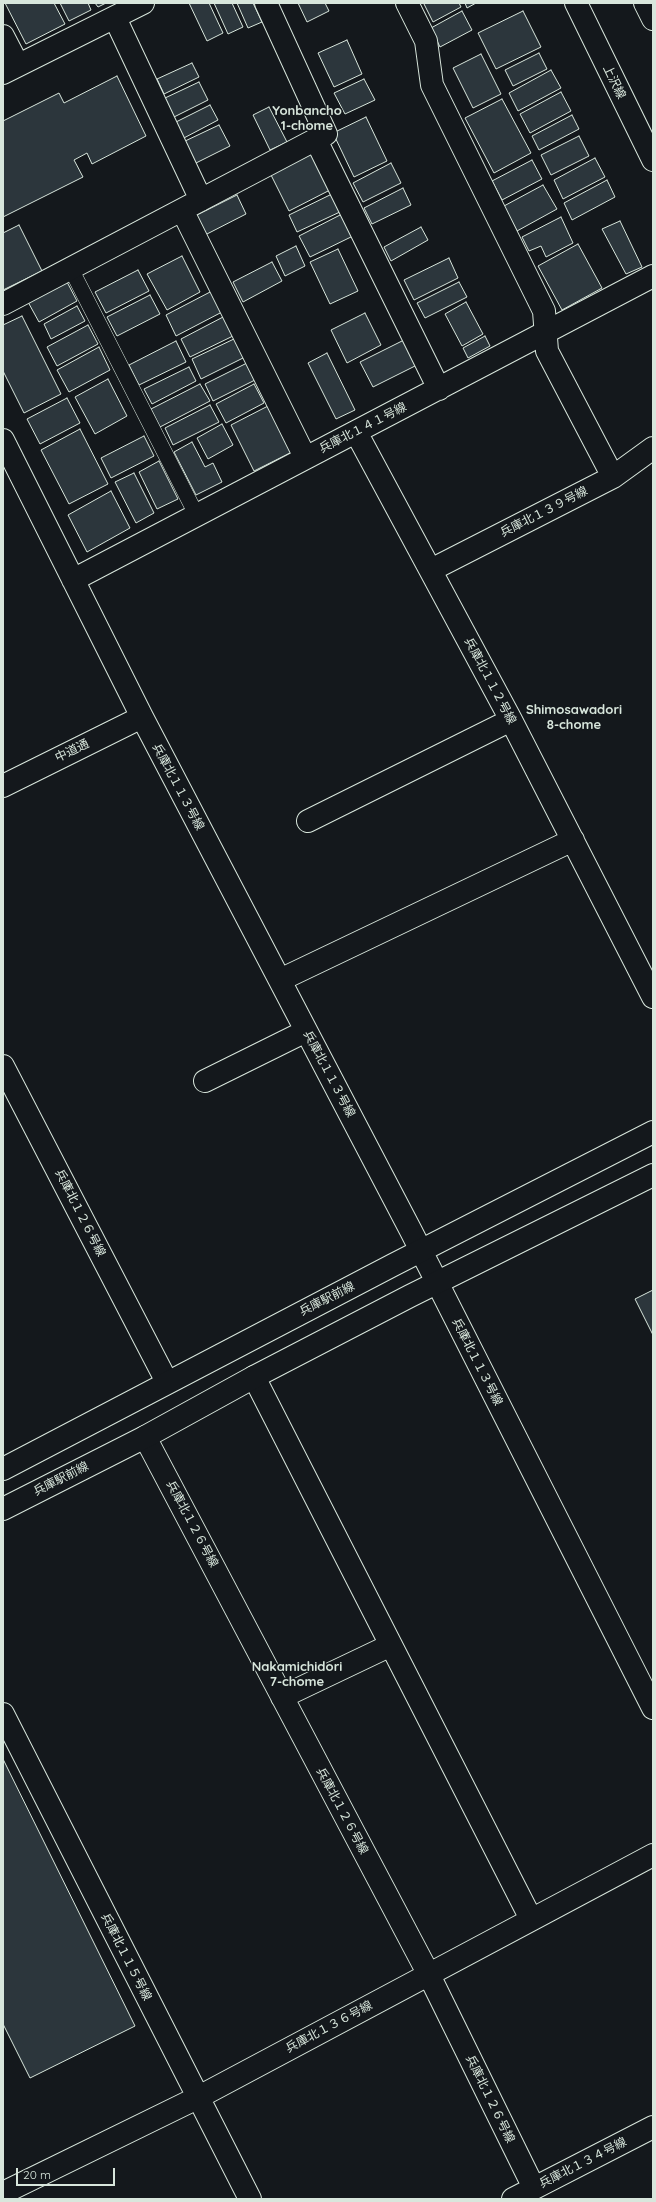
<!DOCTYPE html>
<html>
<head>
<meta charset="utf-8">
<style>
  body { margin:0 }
  #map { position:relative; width:656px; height:2202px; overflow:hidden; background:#14181c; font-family:Quicksand,sans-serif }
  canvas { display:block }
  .frame { position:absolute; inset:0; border:4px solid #d8e6dc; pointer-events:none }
  .scale { position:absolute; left:16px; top:2168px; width:99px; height:18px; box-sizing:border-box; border:2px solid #d8e6dc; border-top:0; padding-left:5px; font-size:12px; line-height:14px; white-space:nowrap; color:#d8e6dc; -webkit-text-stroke:3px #14181c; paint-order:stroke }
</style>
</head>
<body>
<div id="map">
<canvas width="656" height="2202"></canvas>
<div class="frame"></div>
<div class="scale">20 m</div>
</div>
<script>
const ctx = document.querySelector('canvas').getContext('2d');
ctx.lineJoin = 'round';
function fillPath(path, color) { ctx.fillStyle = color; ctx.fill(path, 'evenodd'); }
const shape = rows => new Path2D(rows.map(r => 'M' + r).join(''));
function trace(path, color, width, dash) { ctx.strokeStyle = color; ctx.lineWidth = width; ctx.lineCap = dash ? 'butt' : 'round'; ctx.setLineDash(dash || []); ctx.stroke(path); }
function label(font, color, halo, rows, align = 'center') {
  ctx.font = font + ' Quicksand,"Noto Sans JP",sans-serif'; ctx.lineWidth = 3; ctx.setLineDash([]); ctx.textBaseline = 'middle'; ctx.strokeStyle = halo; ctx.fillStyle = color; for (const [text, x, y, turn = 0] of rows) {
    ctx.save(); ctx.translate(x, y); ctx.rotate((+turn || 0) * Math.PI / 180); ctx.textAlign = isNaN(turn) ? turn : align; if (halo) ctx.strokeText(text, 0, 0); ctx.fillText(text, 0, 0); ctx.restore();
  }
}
const building = shape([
  [5,3,54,3,65,24,26,44,5,3],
  [60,3,88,3,91,10,69,21,60,3],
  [95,3,106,3,98,7,95,3],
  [189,3,209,3,223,33,207,41,189,3],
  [214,3,232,3,243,27,228,34,214,3],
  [237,3,253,3,262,22,248,28,237,3],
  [298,3,325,3,329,11,307,22,298,3],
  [425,3,459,3,461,7,433,22,424,4,425,3],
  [465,3,476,3,467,8,465,3],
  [462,11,472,30,440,47,431,28,462,11],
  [523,11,541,47,496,69,478,33,523,11],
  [347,40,362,74,334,87,318,53,347,40],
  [539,53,547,69,513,86,505,70,539,53],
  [481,54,501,94,473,108,453,68,481,54],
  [192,63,199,77,164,94,157,79,192,63],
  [551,70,561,88,518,111,509,93,551,70],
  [117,76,146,136,92,164,87,153,74,160,83,177,3,217,3,121,59,93,64,103,117,76],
  [364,79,375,100,345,114,334,93,364,79],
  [199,82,208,100,174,117,165,98,199,82],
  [561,92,571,111,530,133,520,114,561,92],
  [502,99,531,153,494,173,465,118,502,99],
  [210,105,218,120,182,139,174,123,210,105],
  [269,107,287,142,270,150,253,115,269,107],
  [572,115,579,129,539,150,532,136,572,115],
  [366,117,387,161,354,177,333,133,366,117],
  [219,125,230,146,194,164,183,142,219,125],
  [579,136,589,156,551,175,541,155,579,136],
  [311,152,330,190,289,211,270,173,311,152],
  [595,158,605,177,563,199,554,180,595,158],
  [532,160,542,179,502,200,492,181,532,160],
  [391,163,401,183,363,202,353,183,391,163],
  [607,180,615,197,572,220,564,203,607,180],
  [543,185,557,209,517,231,504,206,543,185],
  [403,188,411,205,372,224,364,208,403,188],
  [334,193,342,211,297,232,289,215,334,193],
  [237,195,246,214,205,235,195,216,237,195],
  [344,213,355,235,310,257,299,236,344,213],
  [561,217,573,243,546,257,541,246,529,251,522,237,561,217],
  [620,221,642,267,626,274,602,229,620,221],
  [19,225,42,271,3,290,3,233,19,225],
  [421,227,428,240,391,261,384,247,421,227],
  [578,244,602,288,562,310,538,266,578,244],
  [296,246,305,266,285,276,276,256,296,246],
  [338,249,358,291,330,304,310,262,338,249],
  [182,256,200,292,167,310,147,274,182,256],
  [449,258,458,278,414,300,404,280,449,258],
  [272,262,282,281,243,302,233,282,272,262],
  [138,270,149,291,106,313,95,292,138,270],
  [67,282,77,301,39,322,28,302,67,282],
  [459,282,467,297,425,318,417,303,459,282],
  [212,291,222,312,176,336,166,315,212,291],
  [150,295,160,314,117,336,107,317,150,295],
  [466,302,483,334,462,346,445,314,466,302],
  [77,306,85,321,51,339,44,324,77,306],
  [365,313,381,345,347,363,331,330,365,313],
  [22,316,61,394,24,413,3,371,3,325,22,316],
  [225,316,235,335,190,357,181,339,225,316],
  [88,325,98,344,57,366,47,347,88,325],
  [485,336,490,346,468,358,463,348,485,336],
  [236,338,245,357,201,379,192,359,236,338],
  [408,338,421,363,373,387,360,362,408,338],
  [176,341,186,362,139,385,129,365,176,341],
  [99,347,110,370,69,392,57,370,99,347],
  [327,353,355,410,336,419,308,363,327,353],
  [247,363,255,380,213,401,205,384,247,363],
  [189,367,196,381,152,404,144,389,189,367],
  [108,379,127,416,95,434,75,397,108,379],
  [200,384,210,401,160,427,151,409,200,384],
  [254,384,264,403,226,423,216,404,254,384],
  [67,398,80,423,40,444,27,419,67,398],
  [210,405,219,422,173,445,165,428,210,405],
  [268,406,292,452,254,471,231,425,268,406],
  [222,424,233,445,208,459,197,438,222,424],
  [80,429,108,484,69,504,41,450,80,429],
  [144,436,154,456,111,478,101,458,144,436],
  [192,442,205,467,213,463,222,482,196,495,174,452,192,442],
  [159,461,178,499,157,509,139,472,159,461],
  [134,473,154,513,136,523,115,482,134,473],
  [111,491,130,528,87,552,68,515,111,491],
  [653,1290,653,1335,635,1299,653,1290],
  [3,1759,135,2026,30,2078,3,2024,3,1759]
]);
fillPath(building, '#2c363c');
trace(building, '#d8e6dc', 1);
const service = shape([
  [71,269,196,514]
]);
const minor = shape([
  [407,3,426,41,432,85,544,311,547,351,613,477],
  [115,18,201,200],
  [3,36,18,65],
  [3,73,143,3],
  [316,140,439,389],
  [182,210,305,457],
  [3,304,326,134,266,3],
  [356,432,511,720,653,997],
  [3,440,142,717,411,1231,653,1708],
  [431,570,613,477,653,448],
  [73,580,653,276],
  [3,786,142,717],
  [308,821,511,720],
  [280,980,573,840],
  [3,1066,167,1382],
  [205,1081,306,1031],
  [254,1377,531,1919],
  [145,1437,428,1973,534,2188],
  [282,1697,391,1645],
  [3,1714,250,2199],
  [3,2193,197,2098,653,1855],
  [513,2199,653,2127]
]);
const tertiary = shape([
  [3,1469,393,1265,653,1132],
  [3,1509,145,1437,254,1377,410,1296,653,1175]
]);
const primary = shape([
  [576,3,653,160],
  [645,3,653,19]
]);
trace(service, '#d8e6dc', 16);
trace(minor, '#d8e6dc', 24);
trace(tertiary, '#d8e6dc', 24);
trace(primary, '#d8e6dc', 24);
trace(service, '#14181c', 15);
trace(minor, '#14181c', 22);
trace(tertiary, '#14181c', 22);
trace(primary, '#14181c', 22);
label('12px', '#d8e6dc', '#14181c', [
  ["上沢線",614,82,64],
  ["兵庫北１４１号線",363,428,-27],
  ["兵庫北１３９号線",544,512,-27],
  ["兵庫北１１２号線",490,681,62],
  ["中道通",72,751,-26],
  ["兵庫北１１３号線",178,787,62],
  ["兵庫北１１３号線",329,1074,62],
  ["兵庫北１２６号線",80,1213,63],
  ["兵庫駅前線",327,1299,-27],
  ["兵庫北１１３号線",477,1362,63],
  ["兵庫駅前線",61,1479,-27],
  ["兵庫北１２６号線",192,1524,62],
  ["兵庫北１２６号線",342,1811,62],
  ["兵庫北１１５号線",126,1957,63],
  ["兵庫北１３６号線",329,2027,-28],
  ["兵庫北１２６号線",490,2099,64],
  ["兵庫北１３４号線",583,2163,-27]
]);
label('bold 13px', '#d8e6dc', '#14181c', [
  ["Yonbancho",307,111],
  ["1-chome",307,126],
  ["Shimosawadori",574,710],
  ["8-chome",574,725],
  ["Nakamichidori",297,1667],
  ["7-chome",297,1682]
]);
</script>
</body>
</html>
